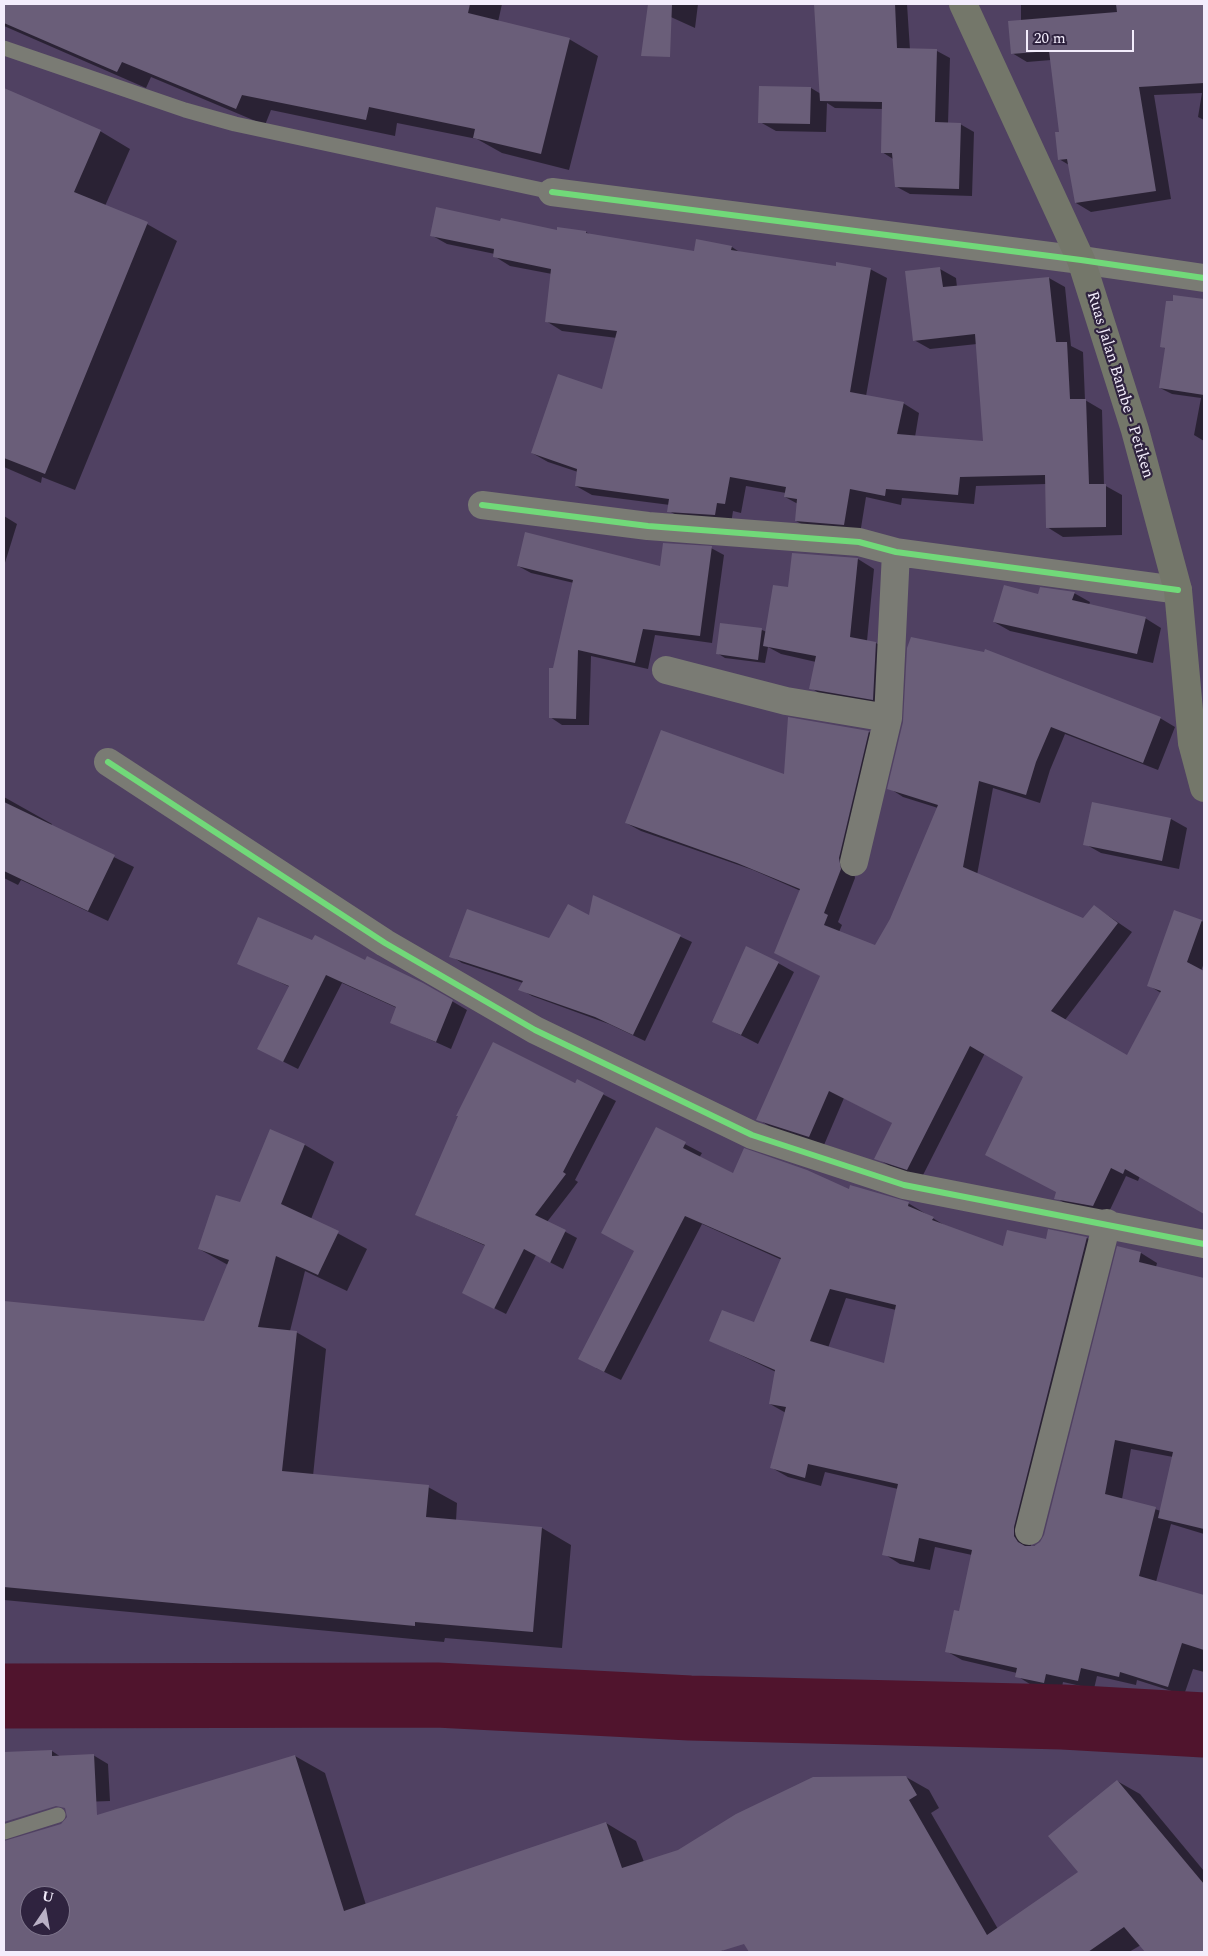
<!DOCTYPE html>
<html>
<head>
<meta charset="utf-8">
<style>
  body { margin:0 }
  #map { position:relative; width:1208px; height:1956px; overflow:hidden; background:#504162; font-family:Spectral,serif }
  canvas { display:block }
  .frame { position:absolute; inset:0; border:5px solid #f3edfc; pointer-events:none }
  .north { position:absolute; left:20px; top:1886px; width:50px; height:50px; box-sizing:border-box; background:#2f233f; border:1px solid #7d748b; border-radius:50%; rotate:12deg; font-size:14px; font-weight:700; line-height:20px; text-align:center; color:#f3edfc }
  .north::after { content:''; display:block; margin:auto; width:18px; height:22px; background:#bab1c6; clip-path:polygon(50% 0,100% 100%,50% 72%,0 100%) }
  .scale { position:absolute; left:1026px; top:30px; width:108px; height:22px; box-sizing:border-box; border:2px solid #f3edfc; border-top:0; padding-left:6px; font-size:15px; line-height:18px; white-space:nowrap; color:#f3edfc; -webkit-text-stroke:4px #2f233f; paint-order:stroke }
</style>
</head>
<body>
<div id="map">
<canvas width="1208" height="1956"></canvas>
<div class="frame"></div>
<div class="north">U</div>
<div class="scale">20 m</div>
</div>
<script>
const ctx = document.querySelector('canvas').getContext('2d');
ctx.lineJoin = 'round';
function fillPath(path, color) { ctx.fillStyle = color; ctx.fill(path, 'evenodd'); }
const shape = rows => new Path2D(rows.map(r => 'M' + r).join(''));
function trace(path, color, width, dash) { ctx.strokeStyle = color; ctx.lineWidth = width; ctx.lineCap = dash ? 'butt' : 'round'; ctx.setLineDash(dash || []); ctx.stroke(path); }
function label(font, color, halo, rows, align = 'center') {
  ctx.font = font + ' Spectral,serif'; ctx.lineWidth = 4.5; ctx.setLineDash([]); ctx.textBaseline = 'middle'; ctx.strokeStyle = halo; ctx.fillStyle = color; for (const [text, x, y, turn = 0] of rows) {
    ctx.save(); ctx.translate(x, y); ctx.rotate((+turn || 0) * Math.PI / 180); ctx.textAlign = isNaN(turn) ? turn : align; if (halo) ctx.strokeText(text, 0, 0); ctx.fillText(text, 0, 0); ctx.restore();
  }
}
fillPath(shape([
  [4,4,502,4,498,22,569,39,598,56,569,170,502,153,477,139,397,123,395,136,271,110,265,125,151,77,146,88,4,26],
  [649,4,698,4,695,28,662,13],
  [816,4,907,4,910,50,937,51,950,58,948,124,960,124,974,132,972,196,910,194,897,187,893,159,882,152,883,109,835,108,827,103,826,132,776,131,760,122,811,88,821,94],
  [1021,4,1204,4,1204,120,1198,117,1202,93,1154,95,1171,199,1091,212,1076,203,1069,165,1059,159,1060,133,1051,60,1027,62,1012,53,1021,21],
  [4,90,100,131,130,149,105,206,147,224,177,241,75,490,42,477,41,483,4,467],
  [501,222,558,231,558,228,586,232,591,235,695,252,732,247,741,253,837,267,870,269,887,278,866,396,903,403,919,413,915,437,985,443,977,344,930,349,914,340,940,269,956,278,957,287,1049,278,1065,287,1071,346,1083,352,1085,400,1102,410,1104,485,1122,495,1122,535,1063,537,1047,527,1046,484,976,486,974,504,902,498,901,505,866,497,860,534,812,530,796,521,798,504,785,497,786,493,746,486,741,513,733,511,731,524,685,520,669,511,670,505,592,495,576,486,578,472,548,462,532,453,603,391,617,338,562,331,546,321,552,274,510,266,494,256,495,254,447,244,431,235],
  [1175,297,1204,301,1204,441,1194,435,1201,398,1172,394,1160,388,1166,349,1161,346],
  [4,516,17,524,4,566],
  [711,548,724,555,712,643,655,635,648,669,591,656,589,725,562,725,550,717,554,670,574,583,531,573,518,566,661,567],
  [793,554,858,559,874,569,867,641,876,643,892,653,889,708,827,698,811,688,816,662,781,654,768,647,765,663,725,658,717,653,762,630,767,632,789,589],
  [1074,593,1090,602,1089,605,1145,618,1161,628,1153,663,1010,631,994,622,1038,595],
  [1160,718,1175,727,1158,770,1065,734,1050,770,1040,803,993,788,977,875,1084,920,1094,906,1132,932,1065,1020,1128,1057,1161,993,1148,985,1175,911,1204,922,1204,963,1201,971,1204,972,1204,1053,1199,1063,1204,1065,1204,1213,1140,1176,1138,1181,1126,1176,1108,1214,1070,1206,1056,1198,1057,1192,1025,1076,985,1053,922,1177,890,1166,876,1158,893,1123,844,1098,824,1145,772,1128,758,1119,821,976,776,953,801,891,753,870,641,831,626,823,785,776,869,732,883,740,853,867,855,878,838,922,842,925,839,932,876,947,891,920,938,808,903,797,889,788,904,722],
  [4,797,52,824,51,826,134,867,108,921,21,880,18,885,4,878],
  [1171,819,1187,828,1179,869,1101,853,1085,844],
  [594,897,692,942,645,1041,609,1024,532,996,520,989,523,983,462,963,451,956,550,939,590,917],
  [365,962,423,984,467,1010,451,1049,391,1022,397,1008,342,983,298,1069,274,1057,290,987,239,963],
  [778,963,794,972,758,1044,713,1021],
  [577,1081,616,1101,575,1180,578,1182,547,1222,577,1238,563,1269,536,1255,506,1314,476,1299,486,1246,416,1215],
  [656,1129,702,1153,699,1158,733,1175,850,1191,908,1203,949,1228,1004,1248,1046,1241,1049,1231,1087,1238,1103,1248,1030,1537,1031,1547,1041,1543,1045,1535,1118,1248,1141,1253,1157,1263,1156,1267,1204,1293,1204,1534,1171,1524,1156,1582,1204,1597,1204,1672,1193,1669,1184,1695,1137,1680,1136,1685,1097,1676,1094,1689,1063,1682,1061,1692,1033,1686,1017,1676,1017,1673,962,1660,946,1651,960,1612,972,1555,935,1547,930,1570,900,1564,884,1554,898,1489,825,1472,821,1486,788,1477,772,1468,786,1413,770,1404,776,1372,711,1341,755,1324,782,1260,702,1224,621,1380,596,1368,636,1251],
  [846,1298,896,1310,885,1364,828,1348],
  [1131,1449,1173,1457,1161,1511,1122,1499],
  [270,1131,305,1145,334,1162,311,1219,367,1249,347,1291,305,1271,290,1331,296,1332,326,1349,313,1476,428,1487,457,1503,456,1521,542,1528,571,1545,562,1648,445,1638,444,1642,4,1600,4,1302,205,1323,228,1265,199,1249,240,1204],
  [52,1751,61,1757,93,1755,108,1764,110,1801,4,1805,4,1753],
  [295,1756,325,1773,366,1905,606,1823,636,1841,644,1862,695,1873,723,1952,4,1952,4,1845],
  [30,1896,60,1896,60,1926,30,1926],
  [906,1777,929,1790,939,1808,931,1813,998,1929,1080,1873,1117,1781,1140,1794,1204,1871,1204,1952,1147,1952,1141,1945,1129,1952,751,1952,684,1847]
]), '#0007');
trace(shape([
  [4,1696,437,1695,690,1708,1063,1717,1204,1725]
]), '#50142d', 65);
fillPath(shape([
  [4,4,470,4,468,13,570,38,541,154,473,138,475,129,369,107,366,120,242,95,236,109,122,62,117,72,4,23],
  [648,4,672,4,670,57,641,56],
  [814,4,895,4,897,48,937,49,935,122,961,123,959,189,895,187,892,153,881,153,882,102,820,101],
  [1116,4,1204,4,1204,83,1139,87,1156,191,1075,203,1067,159,1058,160,1055,132,1059,132,1049,51,1011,54,1008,21,1117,12],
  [759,86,811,87,810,124,758,123],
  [4,88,101,130,74,192,148,222,45,474,4,458],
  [436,207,500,221,501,218,557,230,557,227,586,231,586,233,694,251,696,239,732,246,731,250,836,266,836,262,871,268,850,392,904,402,897,434,983,441,975,334,913,341,905,271,940,267,943,287,1049,277,1056,342,1067,342,1070,399,1086,399,1089,484,1106,484,1106,527,1046,528,1045,475,960,477,958,495,886,489,885,496,850,489,844,525,795,521,797,499,784,497,786,487,730,477,725,504,717,503,715,515,667,512,669,499,575,486,577,469,531,453,558,374,602,389,617,331,545,322,551,269,493,257,494,249,430,236],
  [1173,295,1204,299,1204,395,1159,388,1165,348,1160,347,1166,301,1173,301],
  [525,532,660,566,663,543,712,546,700,636,643,629,635,663,578,650,576,719,549,718,549,668,553,668,573,580,517,566],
  [792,553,858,558,850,637,876,642,873,700,809,689,816,656,763,646,773,585,788,587],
  [1004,585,1038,594,1040,587,1075,592,1072,600,1146,617,1137,654,993,622],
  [720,623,762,628,758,660,716,654],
  [911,637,984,652,985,649,1161,717,1143,763,1051,727,1036,762,1026,795,979,781,963,867,1083,918,1094,905,1118,923,1051,1011,1127,1055,1161,991,1147,986,1174,910,1202,920,1187,962,1204,971,1204,1214,1125,1169,1123,1174,1111,1168,1093,1206,1054,1199,1056,1192,985,1155,1023,1077,970,1046,907,1170,874,1159,892,1123,829,1091,809,1137,756,1120,820,976,774,953,800,889,737,863,625,823,661,730,784,774,788,717,869,731,839,858,841,869,824,913,828,915,824,925,875,945,890,919,938,805,887,789,903,722,907,648],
  [4,802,115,855,88,911,4,871],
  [1092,802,1171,818,1162,861,1083,845],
  [593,895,681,935,633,1035,595,1017,518,990,523,981,449,957,467,909,549,938,568,904,589,915],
  [258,917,312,940,315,935,365,960,367,956,423,983,453,1000,436,1042,390,1023,396,1007,326,975,283,1062,257,1049,289,986,237,964],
  [746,946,779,962,741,1035,712,1022],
  [493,1042,575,1083,577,1079,604,1093,563,1172,566,1174,535,1215,566,1230,550,1263,524,1249,494,1309,462,1293,485,1245,415,1215,458,1116,456,1116],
  [656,1127,686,1142,683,1148,733,1173,744,1148,807,1170,849,1189,850,1185,909,1202,908,1206,934,1217,932,1220,1003,1246,1007,1230,1046,1239,1048,1229,1087,1237,1014,1527,1014,1536,1018,1542,1025,1546,1034,1546,1040,1542,1044,1535,1117,1246,1141,1252,1139,1262,1204,1278,1204,1529,1158,1518,1173,1452,1115,1440,1105,1494,1156,1507,1139,1576,1204,1595,1204,1650,1182,1643,1168,1687,1120,1672,1119,1677,1081,1668,1078,1681,1046,1674,1044,1683,1015,1677,1017,1668,945,1652,954,1610,959,1611,972,1550,919,1538,914,1562,882,1555,898,1484,808,1464,805,1478,770,1468,786,1407,769,1404,775,1370,709,1341,722,1310,754,1322,781,1258,685,1216,604,1372,578,1359,634,1251,601,1233],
  [830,1289,896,1305,884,1363,810,1341],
  [270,1129,305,1144,281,1204,339,1231,318,1275,276,1256,258,1327,297,1331,282,1471,429,1485,426,1517,542,1527,533,1632,415,1622,415,1626,4,1587,4,1301,204,1321,229,1260,198,1249,216,1195,240,1202],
  [52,1750,52,1756,94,1754,97,1815,295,1755,344,1911,606,1822,622,1868,678,1850,736,1814,813,1777,906,1776,917,1795,909,1800,987,1935,1078,1872,1048,1836,1117,1780,1204,1884,1204,1952,1145,1952,1124,1927,1088,1952,749,1952,744,1944,718,1952,4,1952,4,1841,61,1824,67,1817,65,1808,56,1806,4,1822,4,1752],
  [30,1896,60,1896,60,1926,30,1926]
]), '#6a5e79');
trace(shape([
  [4,48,185,110,235,124,552,192],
  [4,1832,58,1815]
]), '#7a7b74', 15);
trace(shape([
  [552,192,1081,260,1204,278],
  [482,505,648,526,859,542,896,552,1178,590],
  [666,670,786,701,888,718],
  [108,762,385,943,535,1030,752,1135,904,1185,1204,1244],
  [854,862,888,718,896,552],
  [1029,1531,1107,1223]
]), '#7a7b74', 28);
trace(shape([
  [963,4,1081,260,1135,430,1178,590,1192,743,1204,788]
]), '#74776a', 28);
trace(shape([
  [552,192,1081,260,1204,278],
  [482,505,648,526,859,542,896,552,1178,590],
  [108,762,385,943,535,1030,752,1135,904,1185,1204,1244]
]), '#71d979', 6);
label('16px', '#f3edfc', '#2f233f', [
  ["Ruas Jalan Bambe - Petiken",1119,385,73]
]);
</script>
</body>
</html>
